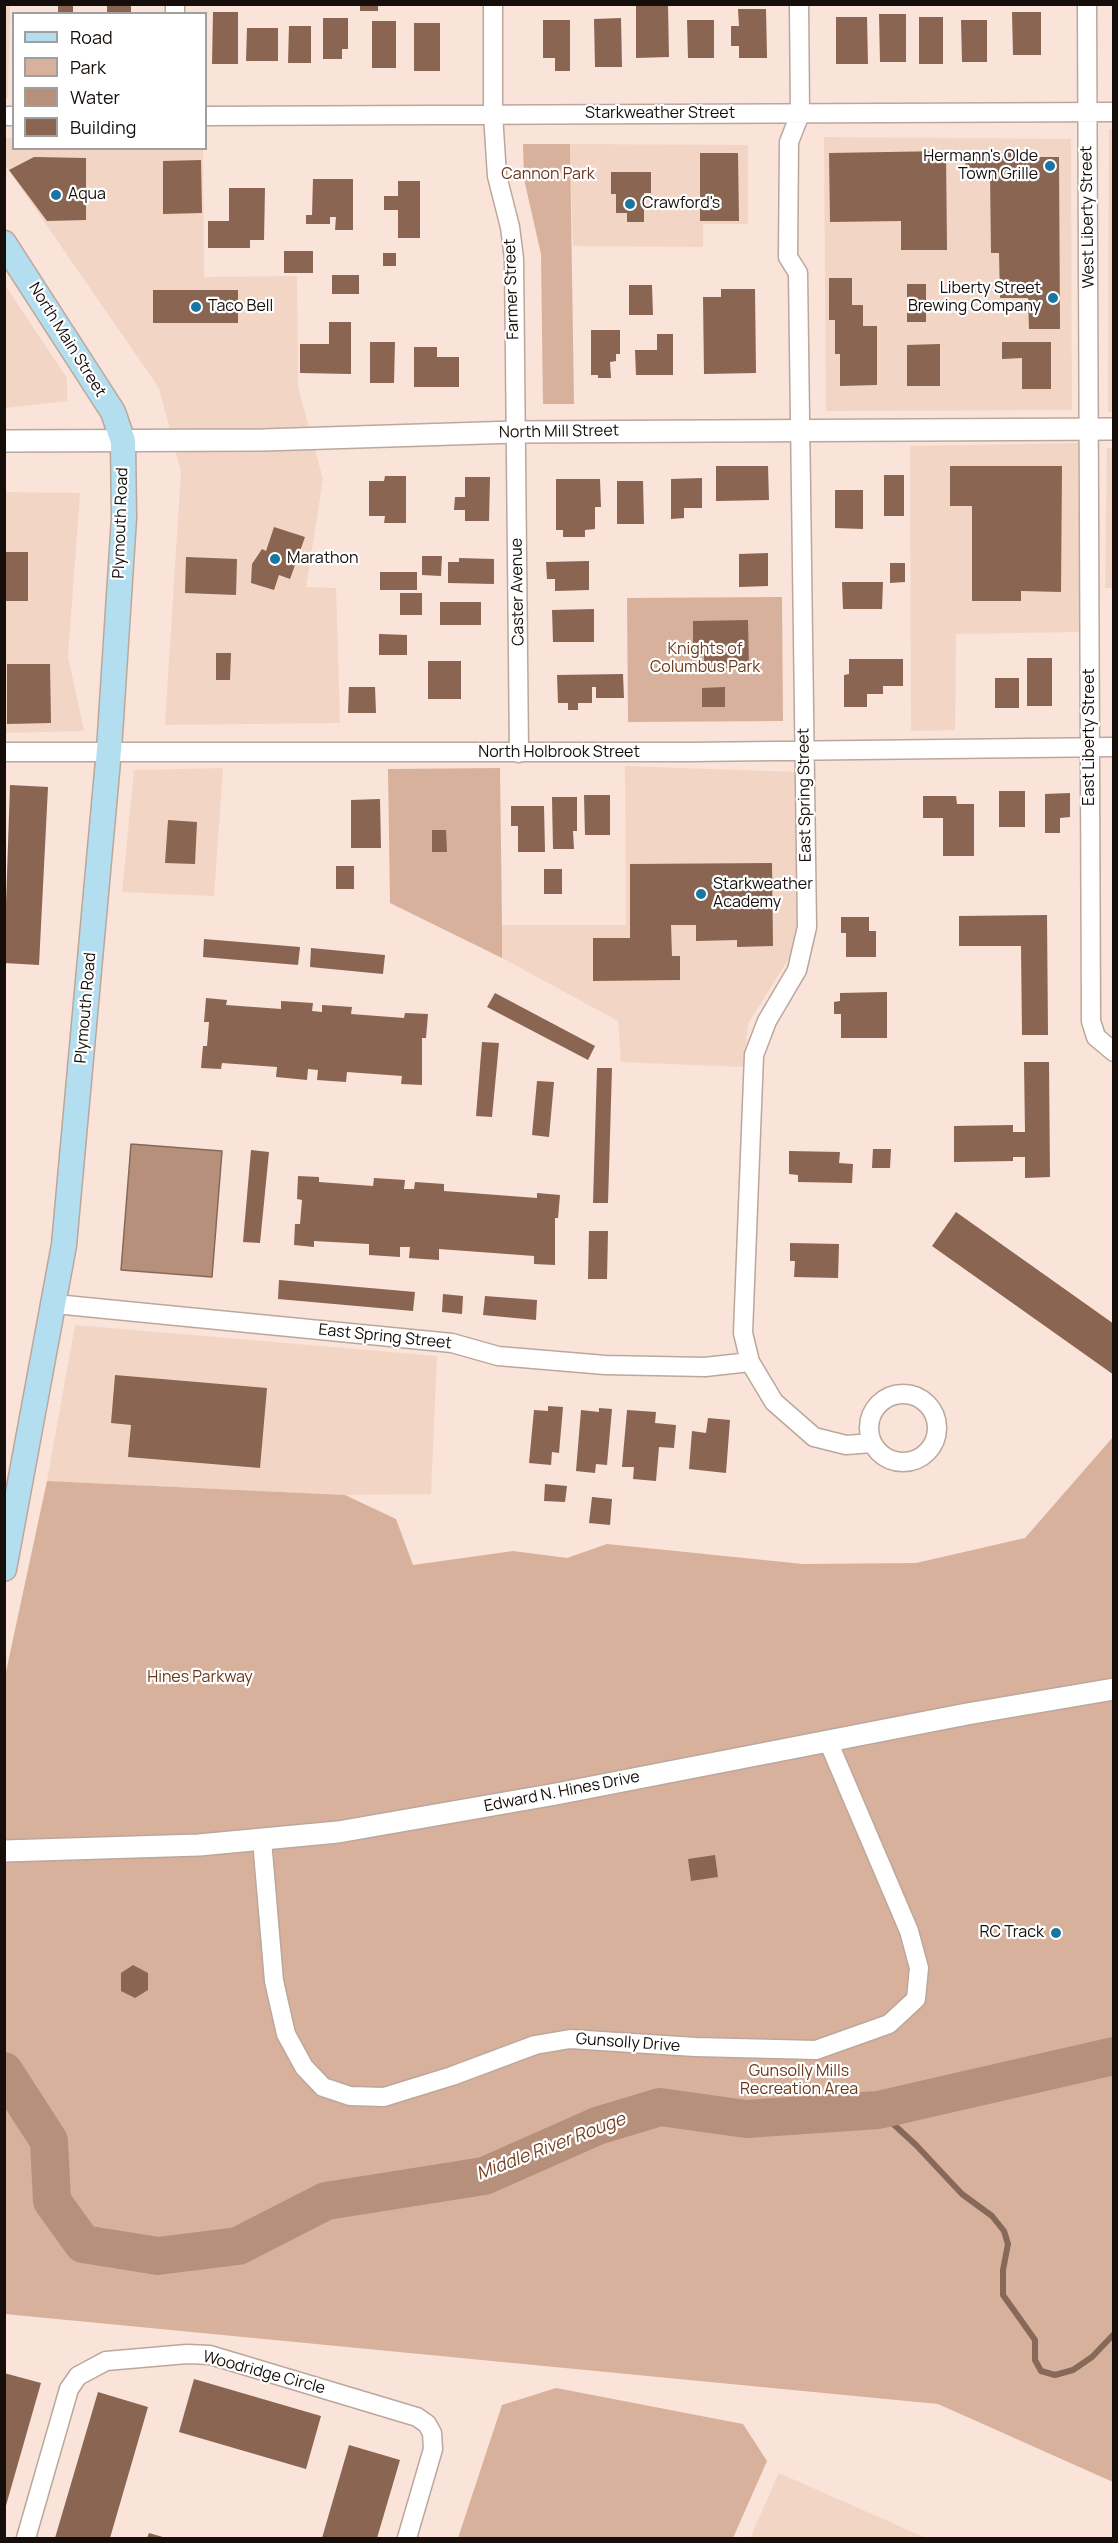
<!DOCTYPE html>
<html>
<head>
<meta charset="utf-8">
<style>
  body { margin:0 }
  #map { position:relative; width:1118px; height:2543px; overflow:hidden; background:#fae3d8; font-family:Manrope,sans-serif }
  canvas { display:block }
  .frame { position:absolute; inset:0; border:6px solid #150e0a; pointer-events:none }
  .legend { position:absolute; left:12px; top:12px; width:195px; height:138px; box-sizing:border-box; background:#fff; border:2px solid #a19f9d; margin:0; padding:8px 10px; list-style:none; font-size:18px; color:#150e0a }
  .legend li { display:flex; align-items:center; gap:12px; height:30px }
  .legend b { width:30px; border:2px solid #a19f9d }
</style>
</head>
<body>
<div id="map">
<canvas width="1118" height="2543"></canvas>
<div class="frame"></div>
<ul class="legend">
<li><b style="height:8px;background:#b2def0"></b>Road</li>
<li><b style="height:16px;background:#d8b19c"></b>Park</li>
<li><b style="height:16px;background:#b6907b"></b>Water</li>
<li><b style="height:16px;background:#896552"></b>Building</li>
</ul>
</div>
<script>
const ctx = document.querySelector('canvas').getContext('2d');
ctx.lineJoin = 'round';
function fillPath(path, color) { ctx.fillStyle = color; ctx.fill(path, 'evenodd'); }
const shape = rows => new Path2D(rows.map(r => 'M' + r).join(''));
function trace(path, color, width, dash) { ctx.strokeStyle = color; ctx.lineWidth = width; ctx.lineCap = dash ? 'butt' : 'round'; ctx.setLineDash(dash || []); ctx.stroke(path); }
function label(font, color, halo, rows, align = 'center') {
  ctx.font = font + ' Manrope,sans-serif'; ctx.lineWidth = 4.5; ctx.setLineDash([]); ctx.textBaseline = 'middle'; ctx.strokeStyle = halo; ctx.fillStyle = color; for (const [text, x, y, turn = 0] of rows) {
    ctx.save(); ctx.translate(x, y); ctx.rotate((+turn || 0) * Math.PI / 180); ctx.textAlign = isNaN(turn) ? turn : align; if (halo) ctx.strokeText(text, 0, 0); ctx.fillText(text, 0, 0); ctx.restore();
  }
}
fillPath(shape([
  [5,4,10,5,8,98,4,98],
  [1109,129,1114,129,1113,412,1108,412],
  [824,137,1071,139,1072,410,826,411],
  [4,138,13,138,14,148,203,149,204,277,297,276,298,387,323,479,306,587,336,588,340,723,165,725,181,472,159,388,5,165],
  [570,144,748,145,748,224,703,224,703,247,573,246],
  [5,285,67,378,67,401,5,408],
  [1078,443,1080,632,956,634,955,730,911,731,910,446],
  [1107,448,1114,448,1113,588,1105,588],
  [5,492,80,493,68,656,84,731,5,733],
  [625,766,796,772,799,902,794,950,748,1024,744,1067,621,1062,618,1021,502,958,502,925,626,925],
  [223,768,214,896,122,892,134,770],
  [75,1325,437,1356,431,1494,345,1495,47,1481],
  [779,2473,926,2538,750,2538]
]), '#f3d5c6');
fillPath(shape([
  [523,144,570,144,574,404,543,404,541,254,524,179],
  [782,597,783,721,628,722,627,598],
  [500,768,502,925,502,958,390,903,388,769],
  [1113,1437,1113,2482,938,2404,5,2314,4,1681,47,1481,345,1495,396,1519,413,1565,513,1551,567,1558,607,1544,803,1564,916,1563,1025,1538],
  [556,2388,743,2424,767,2461,733,2538,458,2538,502,2405]
]), '#d8b19c');
const water = shape([
  [131,1144,222,1151,212,1277,121,1270,131,1144]
]);
fillPath(water, '#b6907b');
trace(water, '#866959', 1.5);
trace(shape([
  [878,2110,916,2145,962,2194,992,2216,1004,2231,1008,2244,1003,2270,1003,2295,1035,2340,1035,2360,1041,2371,1055,2375,1073,2370,1092,2357,1114,2334]
]), '#866959', 6);
trace(shape([
  [4,2071,49,2141,52,2201,83,2244,158,2256,238,2246,326,2201,484,2176,597,2126,660,2107,746,2119,878,2110,1114,2056]
]), '#b6907b', 38);
fillPath(shape([
  [107,4,131,4,131,14,107,14],
  [360,4,378,4,378,11,360,11],
  [668,5,669,57,636,58,636,6],
  [58,6,73,6,73,14,58,14],
  [738,9,766,9,767,58,739,58,739,46,731,46,731,26,739,26],
  [213,12,238,12,238,64,212,64],
  [1012,12,1041,12,1041,55,1013,55],
  [879,14,906,14,906,62,880,62],
  [836,17,867,17,868,64,836,64],
  [919,17,943,17,943,64,919,64],
  [323,18,348,18,348,49,342,49,342,59,323,59],
  [621,18,622,67,595,67,594,19],
  [543,20,570,20,570,71,555,71,555,58,543,58],
  [687,20,714,20,714,58,688,58],
  [961,20,987,20,987,62,962,62],
  [372,21,396,21,396,68,372,68],
  [414,23,440,23,440,71,414,71],
  [289,26,311,26,311,63,288,63],
  [247,28,278,28,278,61,246,61],
  [946,151,947,250,901,250,901,221,830,222,829,153],
  [1012,152,1012,157,1059,157,1060,329,1029,329,1028,298,1000,298,999,253,991,253,990,173,965,173,965,153],
  [700,153,738,153,739,221,700,221],
  [34,157,86,158,86,220,47,221,9,170],
  [201,160,202,213,163,214,163,161],
  [611,172,651,172,651,193,644,193,644,222,627,222,627,213,616,213,616,194,611,194],
  [313,179,353,179,353,230,335,230,336,217,330,217,330,224,306,224,306,215,312,215],
  [398,181,420,181,420,238,398,238,398,210,384,210,384,196,398,196],
  [229,188,265,188,264,240,250,240,250,248,208,248,208,221,229,221],
  [284,251,313,251,313,273,284,273],
  [383,253,396,253,396,266,383,266],
  [332,275,359,275,359,294,332,294],
  [829,278,852,278,852,305,863,305,863,326,877,326,877,385,840,386,840,354,835,354,835,320,829,320],
  [907,284,926,284,926,322,907,322],
  [629,285,652,285,653,315,629,315],
  [721,289,755,289,756,373,704,374,703,297,721,297],
  [153,290,238,290,238,323,153,323],
  [329,322,351,322,351,374,300,373,300,344,329,344],
  [591,330,620,330,620,354,616,354,616,361,610,362,611,378,598,378,598,375,591,375],
  [657,334,673,334,673,375,636,375,635,350,657,350],
  [370,342,395,342,394,383,370,383],
  [1002,342,1051,342,1051,389,1022,389,1022,358,1002,359],
  [940,344,940,386,907,386,907,345],
  [414,347,437,347,437,357,459,357,459,387,414,387],
  [716,466,768,466,769,500,716,501],
  [950,466,1062,466,1061,592,1021,591,1021,601,972,601,972,506,950,506],
  [884,475,904,475,904,516,884,516],
  [385,476,406,476,406,523,384,523,385,516,369,516,369,481,384,481],
  [465,477,490,477,489,521,465,521,465,510,454,510,455,497,465,497],
  [702,478,702,508,684,508,684,518,671,519,671,479],
  [556,479,600,479,601,507,595,507,595,529,585,530,585,537,563,537,563,530,556,530],
  [617,481,643,481,644,524,617,524],
  [835,490,863,490,863,529,835,528],
  [274,527,305,537,290,579,279,575,274,590,251,583,252,564,262,549,266,551],
  [4,552,28,552,28,601,4,601],
  [768,553,768,586,739,587,739,554],
  [422,556,442,556,441,576,422,575],
  [186,557,237,559,236,595,185,593],
  [459,558,494,559,494,584,448,583,448,562,459,562],
  [589,561,589,590,555,591,555,579,547,579,546,562],
  [890,563,905,563,905,582,890,583],
  [380,572,417,572,417,590,380,590],
  [842,582,883,582,882,609,843,609],
  [400,593,422,593,422,615,400,615],
  [440,602,481,602,481,625,440,625],
  [594,609,594,642,553,642,552,610],
  [748,620,749,668,704,668,704,655,693,655,693,621],
  [379,634,407,635,407,655,379,655],
  [216,653,231,653,230,680,216,680],
  [1027,658,1052,658,1052,706,1027,706],
  [849,659,903,659,903,686,883,686,883,694,867,694,867,707,844,707,844,675,849,674],
  [428,661,461,661,461,699,428,699],
  [7,664,50,664,51,723,7,724],
  [623,674,624,698,596,698,596,687,592,687,592,703,578,703,578,710,568,710,568,703,558,703,557,675],
  [995,678,1019,678,1019,708,995,708],
  [349,687,375,687,376,713,348,713],
  [725,687,725,707,702,707,702,688],
  [10,785,48,787,39,965,4,963],
  [999,791,1025,791,1025,827,999,827],
  [1070,793,1070,817,1060,818,1060,833,1045,833,1045,794],
  [584,795,610,795,610,835,585,835],
  [923,796,956,796,957,804,974,804,974,856,943,856,943,818,923,818],
  [552,797,577,797,577,831,573,831,574,849,553,849],
  [380,799,381,848,351,848,351,800],
  [511,806,544,806,545,852,518,852,518,826,511,826],
  [168,820,197,822,195,864,165,863],
  [432,830,446,830,447,852,432,852],
  [772,863,773,946,737,947,737,940,696,941,696,925,671,925,672,956,680,956,680,980,593,981,593,938,630,938,630,864],
  [336,866,354,866,354,889,336,889],
  [544,869,562,869,562,894,544,894],
  [1047,915,1048,1035,1022,1035,1021,946,959,946,959,916],
  [841,917,869,917,869,931,876,931,876,957,846,957,846,933,841,933],
  [204,939,300,947,298,965,203,957],
  [311,948,385,955,383,974,310,967],
  [887,992,887,1038,841,1038,841,1014,834,1014,834,1002,840,1001,840,993],
  [495,993,595,1046,588,1060,487,1007],
  [206,998,227,1000,226,1005,281,1009,281,1001,313,1003,312,1011,322,1012,322,1005,352,1007,351,1014,404,1018,405,1013,428,1014,426,1038,422,1038,422,1085,401,1084,402,1076,347,1072,346,1082,317,1080,318,1070,308,1069,307,1080,276,1077,277,1067,222,1063,221,1069,201,1068,203,1046,207,1046,209,1022,204,1022],
  [482,1042,499,1043,492,1117,476,1116],
  [1024,1062,1049,1062,1050,1177,1025,1178,1025,1157,1013,1157,1013,1161,954,1162,954,1126,1013,1125,1013,1132,1025,1132],
  [597,1068,612,1068,608,1203,593,1203],
  [537,1081,554,1082,549,1137,532,1135],
  [873,1149,891,1149,890,1168,872,1168],
  [251,1150,269,1152,260,1243,243,1242],
  [789,1151,840,1152,839,1163,853,1164,852,1183,798,1182,798,1175,789,1174],
  [298,1176,319,1177,319,1182,373,1186,374,1178,405,1180,404,1189,414,1189,415,1182,444,1184,444,1191,537,1198,537,1193,560,1195,558,1218,555,1218,555,1265,534,1264,534,1256,439,1249,439,1260,409,1258,410,1247,400,1247,400,1257,369,1255,369,1244,314,1241,314,1247,294,1245,295,1224,300,1224,302,1200,297,1199],
  [956,1212,1114,1324,1114,1375,932,1246],
  [589,1231,608,1231,607,1279,588,1279],
  [790,1243,839,1244,838,1278,794,1277,795,1261,790,1261],
  [279,1280,415,1292,413,1311,278,1299],
  [443,1294,463,1296,462,1314,442,1312],
  [485,1296,537,1300,536,1320,483,1315],
  [115,1375,267,1388,260,1468,128,1457,131,1425,111,1423],
  [548,1406,563,1407,559,1453,552,1452,551,1465,529,1463,534,1410,548,1411],
  [599,1408,612,1409,607,1465,596,1464,595,1473,576,1471,581,1410,599,1412],
  [627,1410,656,1412,655,1423,676,1425,674,1448,659,1447,656,1481,633,1479,634,1467,622,1467],
  [708,1418,730,1420,726,1473,689,1469,692,1431,706,1433],
  [545,1484,567,1486,565,1502,544,1501],
  [592,1497,612,1499,610,1525,589,1523],
  [715,1855,718,1877,691,1881,688,1859],
  [133,1965,148,1973,148,1990,135,1998,121,1991,121,1973],
  [4,2373,41,2383,5,2509,4,2509],
  [194,2379,321,2416,306,2469,179,2432],
  [98,2392,148,2407,110,2538,55,2538],
  [349,2445,400,2460,377,2538,322,2538],
  [149,2533,166,2538,147,2538]
]), '#896552');
const minor = shape([
  [175,4,175,14],
  [493,4,493,114,497,176,510,227,514,259,519,753],
  [799,4,800,114,789,142,788,257,798,273,807,927,797,970,767,1021,754,1055,743,1333,750,1362,774,1402,814,1437,846,1445,872,1443],
  [1087,4,1091,1021,1096,1037,1114,1052],
  [4,116,14,116],
  [206,116,1114,112],
  [4,752,690,752,1114,747],
  [55,1304,452,1343,498,1356,605,1365,705,1367,750,1362],
  '869 1428a34 34 0 1 1 68 0a34 34 0 1 1-68 0Z',
  [262,1840,274,1981,286,2034,304,2067,323,2087,350,2096,384,2097,452,2076,535,2045,570,2039,695,2047,816,2050,889,2024,916,1999,919,1968,909,1931,828,1741],
  [26,2538,69,2389,78,2376,106,2361,187,2354,210,2355,417,2417,427,2424,432,2433,433,2449,407,2538]
]);
const tertiary = shape([
  [4,441,263,440,515,432,1114,429],
  [4,1851,199,1845,338,1832,556,1794,967,1714,1114,1689]
]);
const secondary = shape([
  [4,243,113,412,123,441,124,518,109,750,64,1245,4,1569]
]);
trace(minor, '#bca79c', 21);
trace(tertiary, '#bca79c', 24);
trace(secondary, '#bca79c', 27);
trace(minor, '#fff', 18);
trace(tertiary, '#fff', 21);
trace(secondary, '#b2def0', 24);
for (const [x, y, r, color] of [
  [1050,166,6,"#1876a3"],
  [56,195,6,"#1876a3"],
  [630,204,6,"#1876a3"],
  [1053,298,6,"#1876a3"],
  [196,307,6,"#1876a3"],
  [275,559,6,"#1876a3"],
  [701,894,6,"#1876a3"],
  [1056,1933,6,"#1876a3"]
]) { const dot = new Path2D(); dot.arc(x, y, r, 0, 2 * Math.PI); ctx.fillStyle = color; ctx.fill(dot); trace(dot, '#fff', 2); }
label('16px', '#150e0a', '#fff', [
  ["Starkweather Street",660,114],
  ["West Liberty Street",1088,217,-91],
  ["Farmer Street",512,289,-92],
  ["North Main Street",67,340,58],
  ["North Mill Street",559,432,-1],
  ["Plymouth Road",121,523,-88],
  ["Caster Avenue",518,592,-91],
  ["East Liberty Street",1090,737,-90],
  ["North Holbrook Street",559,753],
  ["East Spring Street",805,795,-91],
  ["Plymouth Road",86,1008,-85],
  ["East Spring Street",385,1337,6],
  ["Edward N. Hines Drive",562,1792,-11],
  ["Gunsolly Drive",628,2043,4],
  ["Woodridge Circle",264,2373,15]
]);
label('16px', '#150e0a', '#fff', [
  ["Hermann's Olde",1038,157,"right"],
  ["Town Grille",1038,175,"right"],
  ["Aqua",68,195],
  ["Crawford's",642,204],
  ["Liberty Street",1041,289,"right"],
  ["Brewing Company",1041,307,"right"],
  ["Taco Bell",208,307],
  ["Marathon",287,559],
  ["Starkweather",713,885],
  ["Academy",713,903],
  ["RC Track",1044,1933,"right"]
], 'left');
label('16px', '#6b3718', '#fff', [
  ["Cannon Park",548,175],
  ["Knights of",705,650],
  ["Columbus Park",705,668],
  ["Hines Parkway",200,1678],
  ["Gunsolly Mills",799,2072],
  ["Recreation Area",799,2090]
]);
label('italic 18px', '#754022', '#fff', [
  ["Middle River Rouge",551,2147,-21]
]);
</script>
</body>
</html>
